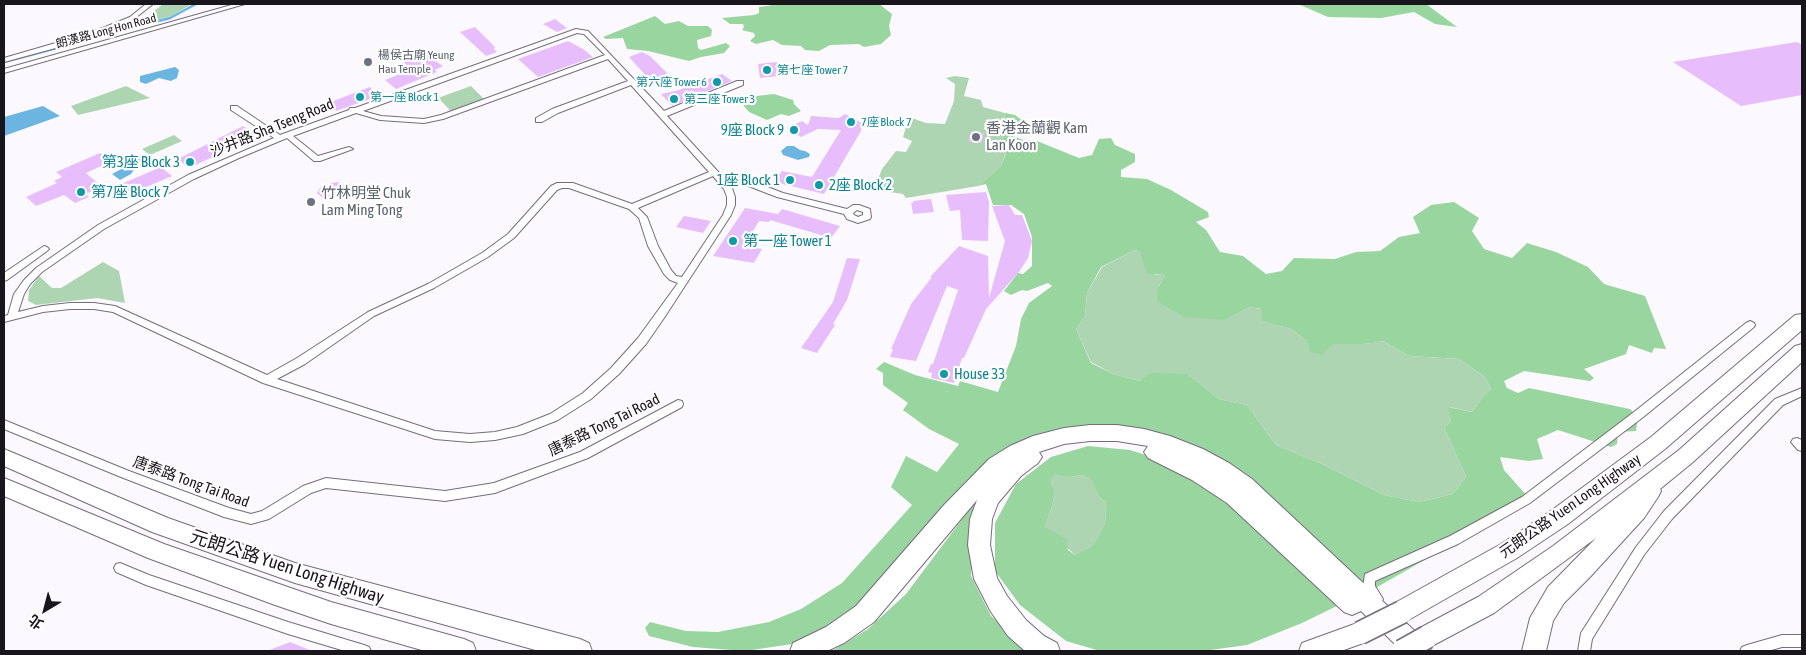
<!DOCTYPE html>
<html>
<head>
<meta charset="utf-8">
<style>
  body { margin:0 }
  #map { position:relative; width:1806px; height:655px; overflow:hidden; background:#fbf9fd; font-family:"Asap Condensed","Noto Sans TC",sans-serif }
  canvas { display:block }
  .frame { position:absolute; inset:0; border:5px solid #19151c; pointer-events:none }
  .north { position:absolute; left:20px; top:585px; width:50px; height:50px; -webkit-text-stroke:4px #fff; paint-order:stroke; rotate:217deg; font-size:14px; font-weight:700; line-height:20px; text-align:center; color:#19151c }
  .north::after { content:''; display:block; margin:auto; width:18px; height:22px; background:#19151c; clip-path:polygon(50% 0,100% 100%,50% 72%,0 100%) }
</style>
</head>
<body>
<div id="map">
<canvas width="1806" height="655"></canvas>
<div class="frame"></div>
<div class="north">北</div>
</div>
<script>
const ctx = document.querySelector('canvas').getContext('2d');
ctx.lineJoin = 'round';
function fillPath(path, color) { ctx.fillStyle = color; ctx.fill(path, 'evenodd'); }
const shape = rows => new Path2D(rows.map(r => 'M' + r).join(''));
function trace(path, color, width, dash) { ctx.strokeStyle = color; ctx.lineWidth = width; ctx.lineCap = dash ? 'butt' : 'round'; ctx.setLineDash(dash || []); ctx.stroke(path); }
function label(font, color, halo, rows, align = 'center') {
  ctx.font = font + ' "Asap Condensed","Noto Sans TC",sans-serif'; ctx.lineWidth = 4.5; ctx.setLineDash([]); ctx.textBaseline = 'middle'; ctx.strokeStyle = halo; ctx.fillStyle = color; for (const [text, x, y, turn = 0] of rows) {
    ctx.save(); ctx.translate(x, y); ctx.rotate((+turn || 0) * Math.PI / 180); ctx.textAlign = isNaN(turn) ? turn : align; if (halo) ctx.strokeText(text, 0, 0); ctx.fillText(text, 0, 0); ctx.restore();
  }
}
fillPath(shape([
  [163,4,192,4,171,16,128,28,127,26,148,16],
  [955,76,969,78,964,96,981,100,983,107,1005,113,1002,135,1006,153,1001,166,978,186,906,198,903,194,883,191,877,182,882,169,896,151,906,152,912,141,903,137,909,117,926,123,945,124,954,101,955,84,946,78],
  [126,86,150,98,78,115,71,106],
  [471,86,484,99,451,111,438,98],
  [174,135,182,141,150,155,142,149],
  [1135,250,1140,252,1155,275,1165,275,1158,288,1225,320,1250,307,1261,309,1263,321,1291,329,1307,341,1333,344,1365,344,1383,341,1409,356,1459,359,1485,377,1491,389,1484,395,1472,412,1449,407,1451,422,1444,427,1466,477,1453,494,1419,502,1384,495,1322,464,1276,445,1247,405,1219,399,1188,374,1140,381,1113,374,1091,362,1076,329,1085,316,1087,293,1102,267],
  [103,262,119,271,125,303,97,298,36,305,28,301,29,290,39,276,52,288,61,288],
  [1054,473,1070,477,1083,475,1091,478,1099,497,1106,502,1105,523,1093,545,1075,555,1045,527,1052,506,1055,491,1051,482]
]), '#add5b1');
fillPath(shape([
  [781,4,879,4,892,14,889,26,891,35,881,44,864,47,859,44,830,45,819,51,805,50,801,46,782,45,773,40,756,44,750,41,755,36,754,33,742,30,744,27,743,24,730,24,722,18,754,15,759,13,759,7],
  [1298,4,1426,4,1457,27,1435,24,1414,12,1381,18,1328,17],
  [655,16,665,24,679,21,688,26,708,26,712,30,711,36,697,40,698,48,701,50,726,43,730,46,724,53,701,57,689,61,648,51,627,49,623,38,606,39,603,37],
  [774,94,793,100,794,104,801,111,789,116,781,114,767,120,749,112,743,105,748,97],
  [1005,113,1015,115,1023,121,1013,136,1028,142,1037,141,1079,158,1092,155,1099,139,1111,138,1115,145,1135,154,1135,162,1121,170,1121,177,1147,179,1171,190,1208,212,1209,217,1196,222,1206,230,1220,252,1243,256,1266,274,1282,271,1294,258,1335,259,1356,252,1380,251,1399,237,1420,233,1413,217,1431,205,1454,202,1479,218,1472,231,1484,249,1512,258,1527,243,1556,252,1588,267,1604,284,1645,296,1666,349,1654,348,1652,353,1629,345,1626,354,1584,369,1594,378,1590,381,1524,371,1504,381,1507,388,1518,393,1529,388,1630,409,1638,417,1636,431,1618,432,1617,444,1611,447,1558,430,1537,439,1543,459,1529,461,1500,457,1504,470,1528,497,1477,530,1365,594,1231,472,1102,427,1019,452,852,616,806,642,745,651,693,647,649,636,645,628,650,622,686,631,718,632,769,622,801,609,842,583,912,505,891,487,906,456,937,472,959,444,929,429,903,410,908,403,883,385,883,373,876,369,884,362,915,375,958,386,960,381,998,392,1016,346,1021,319,1029,303,1052,286,1048,283,1027,291,1022,290,1011,295,1004,291,1018,273,1023,274,1032,266,1032,237,1024,214,1011,205,993,205,986,184,978,186,1001,166,1006,154,1002,135],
  [1135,250,1140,252,1147,274,1165,275,1158,288,1157,301,1184,317,1225,320,1250,307,1261,309,1262,321,1291,329,1307,341,1310,352,1322,355,1333,344,1365,344,1383,341,1409,356,1459,359,1485,377,1491,389,1484,395,1472,412,1448,407,1451,422,1444,427,1466,477,1453,494,1419,502,1384,495,1322,464,1276,445,1247,405,1219,399,1188,374,1151,373,1140,381,1113,374,1091,363,1076,329,1085,316,1087,293,1101,267],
  [1088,446,1130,450,1174,464,1215,491,1341,604,1302,623,1247,645,1203,651,1100,651,1066,641,1020,605,995,571,995,523,1016,484,1051,457],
  [1054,474,1070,477,1083,475,1091,479,1099,497,1106,502,1105,523,1093,545,1075,555,1068,550,1066,539,1045,527,1052,506,1055,491,1051,482],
  [972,506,978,508,973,537,971,576,991,616,1033,651,832,651,868,629,906,594]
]), '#99d59f');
fillPath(shape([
  [175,67,179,70,177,78,171,81,159,78,146,84,140,82,140,76],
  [43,106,60,116,4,136,4,117],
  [787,146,794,146,800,150,805,151,810,154,809,157,798,160,783,155,781,151],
  [137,154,142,158,131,174,120,180,112,174,125,167,127,164,124,160]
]), '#6db5e1');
trace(shape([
  [4,62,170,18,196,4]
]), '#6db5e1', 2.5);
fillPath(shape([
  [555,19,567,28,557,32,543,24],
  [475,27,495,47,494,49,497,52,486,56,460,32],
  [568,41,583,49,593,57,538,77,518,59],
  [1797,42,1802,45,1802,95,1741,106,1673,62],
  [419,50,443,66,435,70,437,72,396,89,385,80,412,69,398,59],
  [642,52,650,56,668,74,650,80,629,57],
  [777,62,779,76,760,78,758,64],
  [722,74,732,81,672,106,661,94,679,90],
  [370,87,378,96,336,111,328,103],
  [845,114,862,123,861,131,824,194,774,182,782,171,812,177,841,130,818,129,801,137,787,128,802,121,808,125,811,116,839,118],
  [243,126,258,136,189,168,178,159],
  [971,131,984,133,982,143,968,142],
  [100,153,112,161,86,173,102,187,85,194,89,197,75,203,64,195,36,206,26,197,57,183,54,181,62,177,56,172],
  [161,167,172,176,116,200,105,191],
  [339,182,347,188,344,193,333,199,324,199,317,193,320,188,331,183],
  [986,192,989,202,988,241,962,240,960,210,950,211,946,195],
  [931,199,934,212,913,214,911,203,913,203,913,201],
  [1009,205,1015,215,1022,215,1032,241,1028,258,1019,272,986,309,964,358,962,358,954,383,931,378,932,373,928,372,931,364,933,364,958,290,947,286,916,361,890,357,893,349,891,349,911,304,932,277,930,277,959,246,988,256,989,298,1005,241,992,206],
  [745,208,778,214,782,209,840,226,831,238,770,220,769,222,759,221,744,246,762,249,754,263,713,256],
  [684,216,690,217,711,221,703,233,676,227],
  [847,258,860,259,847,300,833,324,835,325,817,353,801,348,833,302],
  [290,642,312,651,267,651]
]), '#e8bdfb');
const street = shape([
  [146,4,153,4,134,19,96,37,4,62,4,58,90,33,130,17,146,4],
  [235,4,245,4,4,73,4,69,235,4],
  [576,29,588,31,664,111,737,81,743,81,743,85,667,116,722,176,742,177,783,193,847,209,853,205,859,205,870,209,871,217,870,219,858,223,847,219,844,214,777,197,738,182,727,182,732,188,735,197,735,205,731,215,664,318,646,344,619,374,591,399,558,420,523,434,495,440,470,442,435,439,263,383,113,312,94,309,70,309,43,312,4,322,4,316,8,315,14,294,24,280,36,268,98,225,188,175,274,138,231,110,231,106,237,106,280,135,349,110,350,108,355,108,576,29],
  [577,33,584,34,605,55,441,115,424,119,381,116,363,111,577,33],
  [608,59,628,81,552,109,536,118,536,122,542,122,558,113,631,85,709,172,632,204,573,183,557,183,551,186,508,234,482,253,428,284,368,312,297,358,267,375,115,306,94,303,70,303,43,306,18,312,24,294,30,284,42,272,104,229,194,179,239,158,287,138,314,161,320,161,353,149,349,147,318,156,293,136,356,113,380,120,424,123,443,119,608,59],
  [713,176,724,189,727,197,727,205,723,215,682,277,676,276,671,270,658,246,647,217,638,208,713,176],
  [562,188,569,188,629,209,639,218,648,246,664,274,670,280,678,283,638,338,611,368,583,393,550,414,517,427,495,432,470,434,435,431,277,379,305,364,374,316,434,288,488,257,514,238,557,190,562,188],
  [857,210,863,212,863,215,858,217,854,215,853,213,857,210],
  [44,246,47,247,49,249,47,251,7,280,4,281,4,273,44,246],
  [1750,321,1754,323,1755,325,1754,327,1642,418,1530,503,1458,544,1375,581,1375,586,1383,599,1381,603,1377,605,1373,603,1363,587,1365,574,1450,536,1522,497,1634,412,1746,323,1750,321],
  [1802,388,1802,396,1783,405,1672,519,1644,555,1592,639,1590,651,1578,651,1581,633,1636,547,1664,511,1775,399,1802,388],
  [678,400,682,401,683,404,682,407,588,458,495,493,445,501,326,488,311,493,269,519,251,524,224,517,121,477,4,429,4,420,129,471,229,508,251,514,262,511,303,486,326,478,445,491,494,483,580,452,678,400],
  [1797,438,1802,440,1802,451,1798,450,1791,442,1793,439,1797,438],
  [120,563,149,575,288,622,364,645,369,647,371,651,345,651,288,634,146,585,116,572,114,568,116,564,120,563],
  [1782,635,1802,635,1802,647,1782,647,1768,651,1740,651,1742,647,1747,645,1782,635]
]);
const highway = shape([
  [1802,314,1802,330,1665,449,1568,524,1517,558,1405,622,1417,633,1418,629,1478,597,1553,546,1679,450,1795,346,1802,344,1802,362,1693,462,1660,489,1661,491,1658,497,1644,518,1590,577,1564,603,1553,621,1546,651,1522,651,1530,618,1548,587,1596,538,1494,613,1430,647,1431,651,1402,651,1361,611,1352,615,1344,612,1227,503,1192,480,1148,458,1144,452,1148,446,1117,441,1090,441,1064,444,1039,452,1042,457,1038,463,1021,476,998,503,992,519,990,545,997,578,1007,596,1026,620,1044,636,1057,643,1060,651,1025,651,1008,636,991,612,974,579,968,545,970,519,977,500,874,622,844,643,827,651,790,651,793,643,826,627,856,606,944,505,989,459,1010,446,1033,436,1064,428,1090,425,1117,425,1144,429,1170,436,1203,449,1229,463,1252,479,1391,609,1393,604,1501,544,1552,510,1651,437,1795,315,1802,314],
  [4,449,168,518,295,563,580,639,589,643,592,651,539,651,295,583,152,532,4,466,4,449],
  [4,478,164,544,331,602,464,639,473,643,476,651,425,651,331,624,275,605,148,558,4,496,4,478],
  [1360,622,1369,625,1372,633,1369,641,1341,651,1299,651,1302,643,1360,622]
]);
trace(street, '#776c7d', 2);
trace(highway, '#776c7d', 2);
fillPath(street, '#fff');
fillPath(highway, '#fff');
const highwayBridge = shape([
  [1360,633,1402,612],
  [1402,651,1427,637]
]);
trace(highwayBridge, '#776c7d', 25, []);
trace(highwayBridge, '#fff', 22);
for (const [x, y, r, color] of [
  [368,62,5,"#6b7280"],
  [767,70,5,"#0f9aa8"],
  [717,82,5,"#0f9aa8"],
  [360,97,5,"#0f9aa8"],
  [674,99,5,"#0f9aa8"],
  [851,122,5,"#0f9aa8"],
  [794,130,5,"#0f9aa8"],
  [976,137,5,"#6b7280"],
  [190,162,5,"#0f9aa8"],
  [790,180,5,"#0f9aa8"],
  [819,185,5,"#0f9aa8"],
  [81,192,5,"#0f9aa8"],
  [311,202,5,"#6b7280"],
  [733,241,5,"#0f9aa8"],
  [944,374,5,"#0f9aa8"]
]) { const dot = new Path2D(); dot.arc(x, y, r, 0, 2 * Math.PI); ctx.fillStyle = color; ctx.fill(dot); trace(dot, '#fff', 2); }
label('12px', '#19151c', '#fff', [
  ["朗漢路 Long Hon Road",106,31,-15]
]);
label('12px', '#5b616d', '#fff', [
  ["楊侯古廟 Yeung",378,55],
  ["Hau Temple",378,69]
], 'left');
label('12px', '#0d838f', '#fff', [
  ["第七座 Tower 7",777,70],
  ["第六座 Tower 6",707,82,"right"],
  ["第一座 Block 1",370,97],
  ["第三座 Tower 3",684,99],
  ["7座 Block 7",861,122]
], 'left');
label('15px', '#19151c', '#fff', [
  ["沙井路 Sha Tseng Road",272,128,-22],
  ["唐泰路 Tong Tai Road",604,425,-26],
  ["唐泰路 Tong Tai Road",191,482,20],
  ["元朗公路 Yuen Long Highway",1570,506,-35]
]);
label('15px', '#5b616d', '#fff', [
  ["香港金蘭觀 Kam",986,128],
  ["Lan Koon",986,145],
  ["竹林明堂 Chuk",321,193],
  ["Lam Ming Tong",321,210]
], 'left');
label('15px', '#0d838f', '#fff', [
  ["9座 Block 9",784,130,"right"],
  ["第3座 Block 3",180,162,"right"],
  ["1座 Block 1",780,180,"right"],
  ["2座 Block 2",829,185],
  ["第7座 Block 7",91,192],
  ["第一座 Tower 1",743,241],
  ["House 33",954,374]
], 'left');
label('18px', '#19151c', '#fff', [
  ["元朗公路 Yuen Long Highway",287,567,18]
]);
</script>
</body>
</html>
